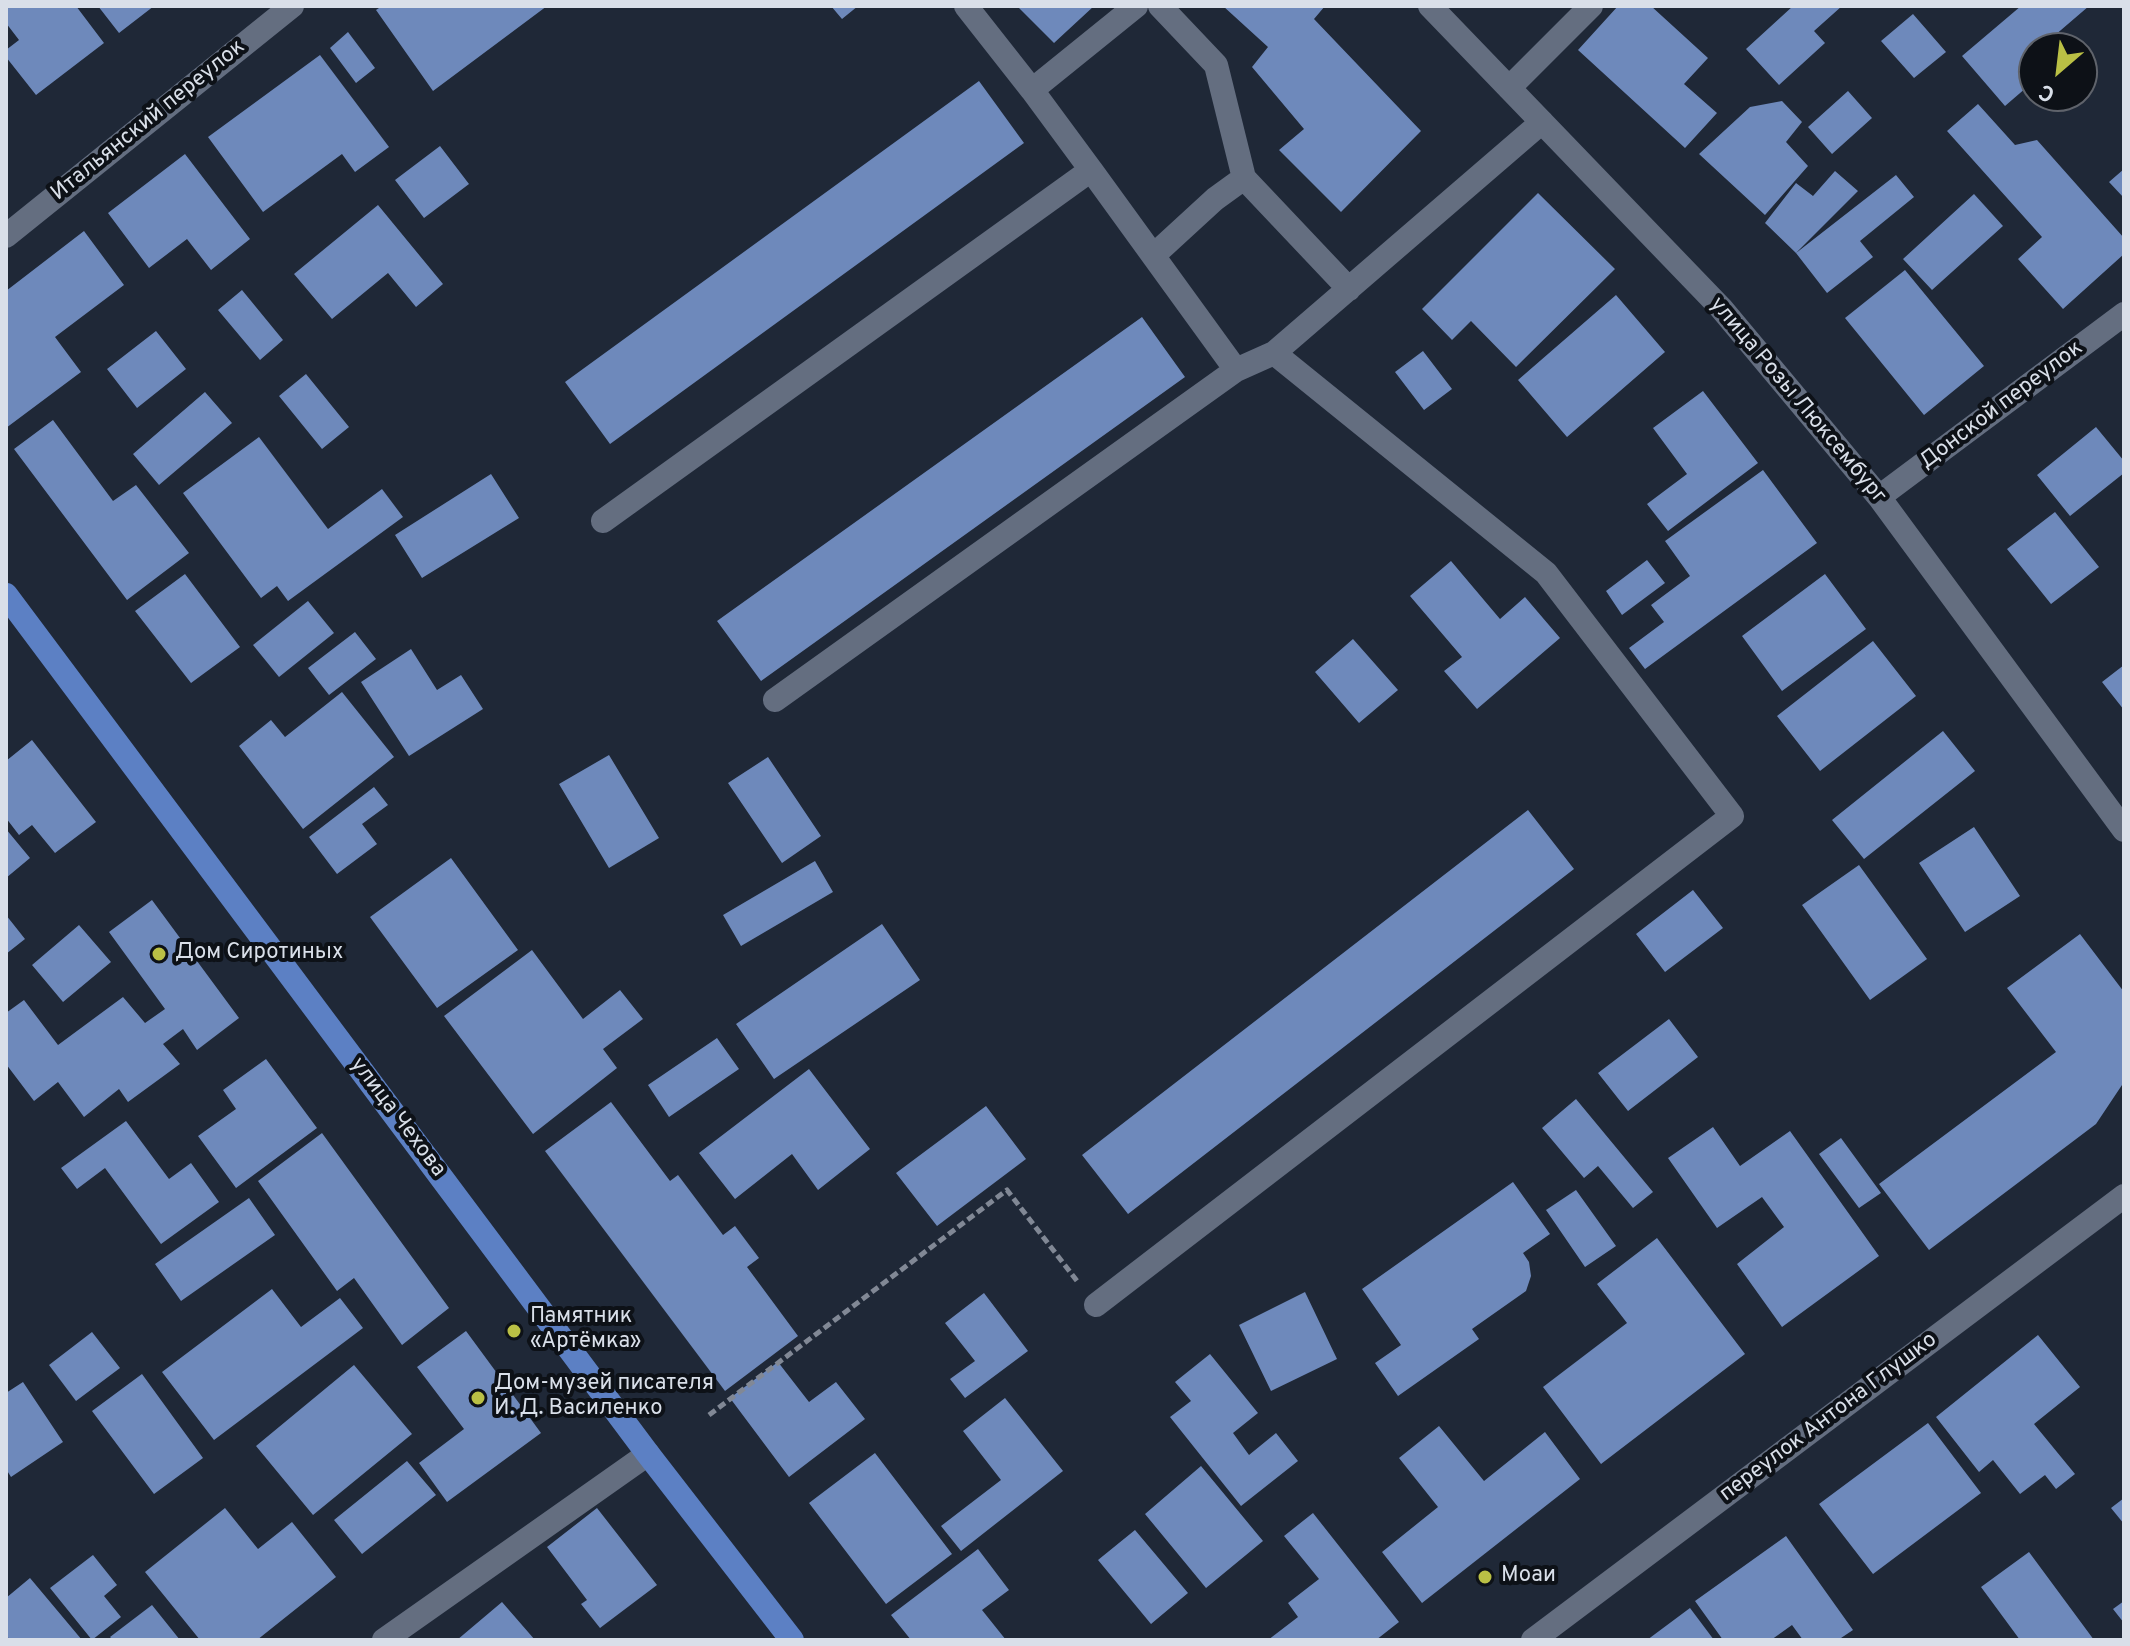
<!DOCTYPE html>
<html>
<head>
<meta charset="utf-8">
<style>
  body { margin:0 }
  #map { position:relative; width:2130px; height:1646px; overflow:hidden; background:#1f2837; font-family:Overpass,sans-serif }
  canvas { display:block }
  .frame { position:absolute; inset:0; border:8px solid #d9dfe9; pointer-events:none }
  .north { position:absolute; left:2018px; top:32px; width:80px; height:80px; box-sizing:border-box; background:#0d1117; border:2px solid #5f636b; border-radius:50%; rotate:208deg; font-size:22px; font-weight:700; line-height:32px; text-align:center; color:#d9dfe9 }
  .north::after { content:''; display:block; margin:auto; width:28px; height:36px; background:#bac045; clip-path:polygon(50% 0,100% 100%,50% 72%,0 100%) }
</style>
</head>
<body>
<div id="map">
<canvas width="2130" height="1646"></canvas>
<div class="frame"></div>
<div class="north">С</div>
</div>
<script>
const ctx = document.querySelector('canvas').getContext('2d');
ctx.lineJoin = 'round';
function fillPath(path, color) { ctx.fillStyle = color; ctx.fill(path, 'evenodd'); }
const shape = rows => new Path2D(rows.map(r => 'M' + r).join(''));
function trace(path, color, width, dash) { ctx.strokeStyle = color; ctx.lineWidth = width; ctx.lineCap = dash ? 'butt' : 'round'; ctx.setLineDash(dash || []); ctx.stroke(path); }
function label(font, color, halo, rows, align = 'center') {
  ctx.font = font + ' Overpass,sans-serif'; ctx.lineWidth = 8; ctx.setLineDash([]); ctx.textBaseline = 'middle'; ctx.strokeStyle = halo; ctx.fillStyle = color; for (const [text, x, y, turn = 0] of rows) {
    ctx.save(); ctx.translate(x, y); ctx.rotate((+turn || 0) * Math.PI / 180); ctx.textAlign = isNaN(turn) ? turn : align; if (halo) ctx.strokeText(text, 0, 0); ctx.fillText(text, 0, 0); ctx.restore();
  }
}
fillPath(shape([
  [6,6,76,6,104,43,36,95,6,57,6,50,19,40,6,23],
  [98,6,154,6,119,33],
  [382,6,547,6,433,91,376,10],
  [831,6,858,6,842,19],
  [1017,6,1094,6,1054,43],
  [1223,6,1325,6,1314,19,1421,131,1341,212,1279,150,1304,129,1252,67,1268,47],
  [1618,6,1651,6,1708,58,1684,84,1717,113,1685,148,1578,50],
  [1793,6,1842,6,1814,31,1825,43,1779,85,1746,49],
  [2021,6,2089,6,2047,42,2053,48,2034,48,2034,81,2005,106,1962,56],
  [1913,14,1946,52,1914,78,1881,41],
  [348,32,375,68,356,83,330,48],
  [320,55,389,147,355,172,342,154,263,212,208,137],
  [979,81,1024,143,610,444,565,382],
  [1848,91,1872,118,1832,154,1808,127],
  [1782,101,1802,122,1786,142,1808,166,1765,215,1699,154,1750,107],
  [1978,104,2015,145,2037,140,2124,238,2124,254,2063,309,2018,259,2042,237,1947,131],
  [440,146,469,184,424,218,395,180],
  [185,154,250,239,211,270,187,239,149,268,108,213],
  [2124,169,2124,198,2109,182],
  [1835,171,1858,191,1796,253,1765,223,1796,183,1813,196],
  [1896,175,1914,197,1860,241,1873,257,1827,293,1796,253],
  [1538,193,1615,269,1516,367,1471,321,1452,340,1422,309],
  [1974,194,2003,226,1932,290,1903,259],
  [378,205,443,284,416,307,388,273,332,319,294,274],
  [84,231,124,285,55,337,81,372,6,428,6,291],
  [1905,270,1984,366,1924,415,1845,318],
  [242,290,283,340,260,360,218,310],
  [1616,295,1665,352,1567,437,1518,380],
  [1142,317,1185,377,761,681,717,621],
  [156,331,186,369,137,408,107,369],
  [1423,351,1452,389,1424,410,1395,372],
  [306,374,349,427,322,449,279,396],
  [1703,391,1758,463,1668,531,1647,504,1687,474,1653,428],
  [205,392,232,423,159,485,133,454],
  [53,420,113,501,136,485,189,553,127,600,14,449],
  [2096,427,2124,461,2124,473,2070,516,2037,475],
  [259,437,328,529,382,489,403,517,288,601,277,586,261,598,183,493],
  [1763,470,1817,543,1645,669,1629,648,1664,622,1651,605,1690,576,1665,541],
  [491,474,519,518,422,578,395,535],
  [2055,512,2099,567,2051,604,2007,549],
  [1647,560,1665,583,1622,615,1606,591],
  [1451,561,1500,619,1525,597,1560,638,1477,709,1444,671,1462,657,1410,596],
  [185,574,240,647,191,683,135,611],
  [1825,574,1866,629,1782,691,1742,636],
  [308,601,334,633,279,677,253,645],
  [355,632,376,659,329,695,308,668],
  [1353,639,1398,690,1359,723,1315,672],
  [1873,641,1916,696,1820,771,1777,716],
  [411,649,437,690,461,675,483,709,409,756,361,682],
  [2124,665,2124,710,2102,682],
  [342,692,394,757,303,829,239,746,271,720,285,737],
  [1943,731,1975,771,1864,859,1832,820],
  [32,740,96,822,55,853,32,825,19,835,6,818,6,761],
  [609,755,659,838,609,868,559,784],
  [768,757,821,836,782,863,728,783],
  [374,787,388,805,362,824,377,844,337,874,309,837],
  [1528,810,1574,869,1128,1214,1082,1155],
  [1974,827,2020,896,1965,932,1919,863],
  [6,829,30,858,6,878],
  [451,858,518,950,437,1008,370,917],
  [815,861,833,892,741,946,723,915],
  [1859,865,1927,959,1870,1000,1802,905],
  [1693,890,1723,928,1665,972,1636,934],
  [152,900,239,1018,197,1050,183,1029,163,1044,180,1064,128,1102,119,1089,84,1117,58,1082,34,1101,6,1064,6,1013,24,1000,58,1045,123,997,145,1023,165,1009,109,932],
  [6,915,25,939,6,954],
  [882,924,920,980,774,1079,736,1024],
  [79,925,111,962,63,1002,32,965],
  [2080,934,2124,992,2124,1082,2096,1124,1929,1250,1879,1184,2056,1052,2007,988],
  [532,950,583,1019,620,990,643,1019,603,1049,617,1068,533,1134,444,1016],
  [1669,1019,1698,1057,1628,1111,1598,1073],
  [717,1038,739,1069,669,1117,648,1085],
  [266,1059,317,1128,236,1188,198,1136,236,1109,223,1090],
  [809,1069,870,1149,818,1190,792,1154,735,1199,699,1153],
  [1576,1099,1653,1192,1633,1208,1598,1166,1584,1178,1542,1128],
  [611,1102,670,1181,678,1175,723,1235,735,1226,759,1258,747,1267,798,1336,725,1391,545,1151],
  [986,1106,1026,1159,937,1226,896,1173],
  [126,1121,169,1179,191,1163,219,1202,161,1244,105,1168,77,1189,61,1168],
  [1713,1127,1740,1166,1790,1131,1879,1256,1782,1327,1737,1264,1784,1227,1762,1197,1717,1228,1668,1158],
  [322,1133,449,1308,402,1345,354,1278,337,1291,258,1181],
  [1841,1138,1881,1193,1859,1208,1819,1154],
  [1513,1182,1550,1234,1523,1253,1529,1262,1531,1276,1526,1291,1472,1329,1479,1339,1398,1396,1375,1363,1401,1345,1362,1289],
  [1576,1190,1616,1246,1585,1267,1546,1210],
  [249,1198,275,1235,181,1301,155,1264],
  [1657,1238,1745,1354,1601,1464,1543,1387,1627,1323,1597,1284],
  [272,1289,301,1327,340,1298,363,1328,214,1440,162,1372],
  [1305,1292,1337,1359,1271,1391,1239,1325],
  [984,1293,1028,1351,965,1398,950,1379,975,1361,945,1323],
  [466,1331,541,1433,447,1502,419,1463,464,1429,417,1367],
  [92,1332,120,1368,76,1401,49,1365],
  [2038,1335,2080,1387,2034,1424,2075,1474,2056,1489,2045,1475,2020,1494,1993,1460,1979,1472,1936,1417],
  [1210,1354,1258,1413,1233,1433,1249,1455,1276,1433,1298,1461,1241,1506,1170,1417,1191,1401,1175,1382],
  [778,1362,809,1402,836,1382,865,1419,789,1477,730,1398],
  [354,1365,412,1434,313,1515,256,1446],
  [142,1374,203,1458,154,1494,92,1411],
  [23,1382,63,1442,11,1477,6,1469,6,1393],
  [1005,1398,1063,1471,961,1551,941,1526,1001,1480,963,1431],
  [1928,1423,1981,1493,1873,1574,1819,1504],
  [1439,1426,1484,1481,1545,1432,1580,1479,1422,1603,1382,1552,1438,1507,1399,1458],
  [875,1453,952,1554,886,1604,809,1503],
  [407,1461,436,1495,362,1554,334,1520],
  [1201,1466,1263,1541,1206,1588,1145,1514],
  [2124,1498,2124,1524,2111,1508],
  [225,1508,258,1549,292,1522,336,1577,257,1640,200,1640,145,1572],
  [597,1508,657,1585,600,1628,581,1604,587,1600,547,1547],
  [1313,1513,1399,1622,1376,1640,1268,1640,1298,1617,1288,1603,1319,1579,1284,1536],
  [1135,1530,1188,1593,1151,1624,1098,1560],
  [1786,1536,1853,1630,1838,1640,1803,1640,1792,1625,1771,1640,1723,1640,1695,1601],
  [978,1549,1009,1590,982,1610,1006,1640,911,1640,891,1615],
  [2029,1552,2094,1640,2020,1640,1981,1587],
  [93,1555,117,1585,104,1596,121,1617,92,1640,50,1588],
  [30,1578,82,1640,10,1640,6,1635,6,1598],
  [2124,1601,2124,1623,2113,1609],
  [502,1602,535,1640,457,1640],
  [152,1605,180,1640,113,1640,110,1637],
  [1690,1608,1714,1640,1647,1640]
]), '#6e89bb');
trace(shape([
  [709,1415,1007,1190,1077,1281]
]), '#818895', 5, [8, 4]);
trace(shape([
  [966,6,1032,90,1091,170],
  [1160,6,1216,65,1244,178],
  [1430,6,1721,308,1879,497,2124,830],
  [1509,88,1591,6],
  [1032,90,1136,6],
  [6,236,292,6],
  [1154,255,1215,199,1244,178,1349,289],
  [1879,497,2124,314],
  [603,521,1091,170,1236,370,1274,353],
  [775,700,1236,370],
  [1096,1305,1732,816,1546,573,1274,353,1542,122],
  [384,1640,648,1454],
  [1533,1640,2124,1196]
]), '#646e80', 24);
trace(shape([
  [6,595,648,1454,792,1640]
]), '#5c80c4', 24);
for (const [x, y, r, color] of [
  [159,954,8,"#bac045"],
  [514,1331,8,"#bac045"],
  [478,1398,8,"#bac045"],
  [1485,1577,8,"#bac045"]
]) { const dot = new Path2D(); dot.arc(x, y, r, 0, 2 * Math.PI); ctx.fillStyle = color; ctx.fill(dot); trace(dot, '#0d1117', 3); }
label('22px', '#d9dfe9', '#0d1117', [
  ["Итальянский переулок",149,121,-39],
  ["улица Розы Люксембург",1797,401,50],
  ["Донской переулок",2002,406,-37],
  ["улица Чехова",397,1118,53],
  ["переулок Антона Глушко",1829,1418,-37]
]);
label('22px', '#d9dfe9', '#0d1117', [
  ["Дом Сиротиных",175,954],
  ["Памятник",530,1318],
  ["«Артёмка»",530,1343],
  ["Дом-музей писателя",494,1385],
  ["И. Д. Василенко",494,1410],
  ["Моаи",1501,1577]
], 'left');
</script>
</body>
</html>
